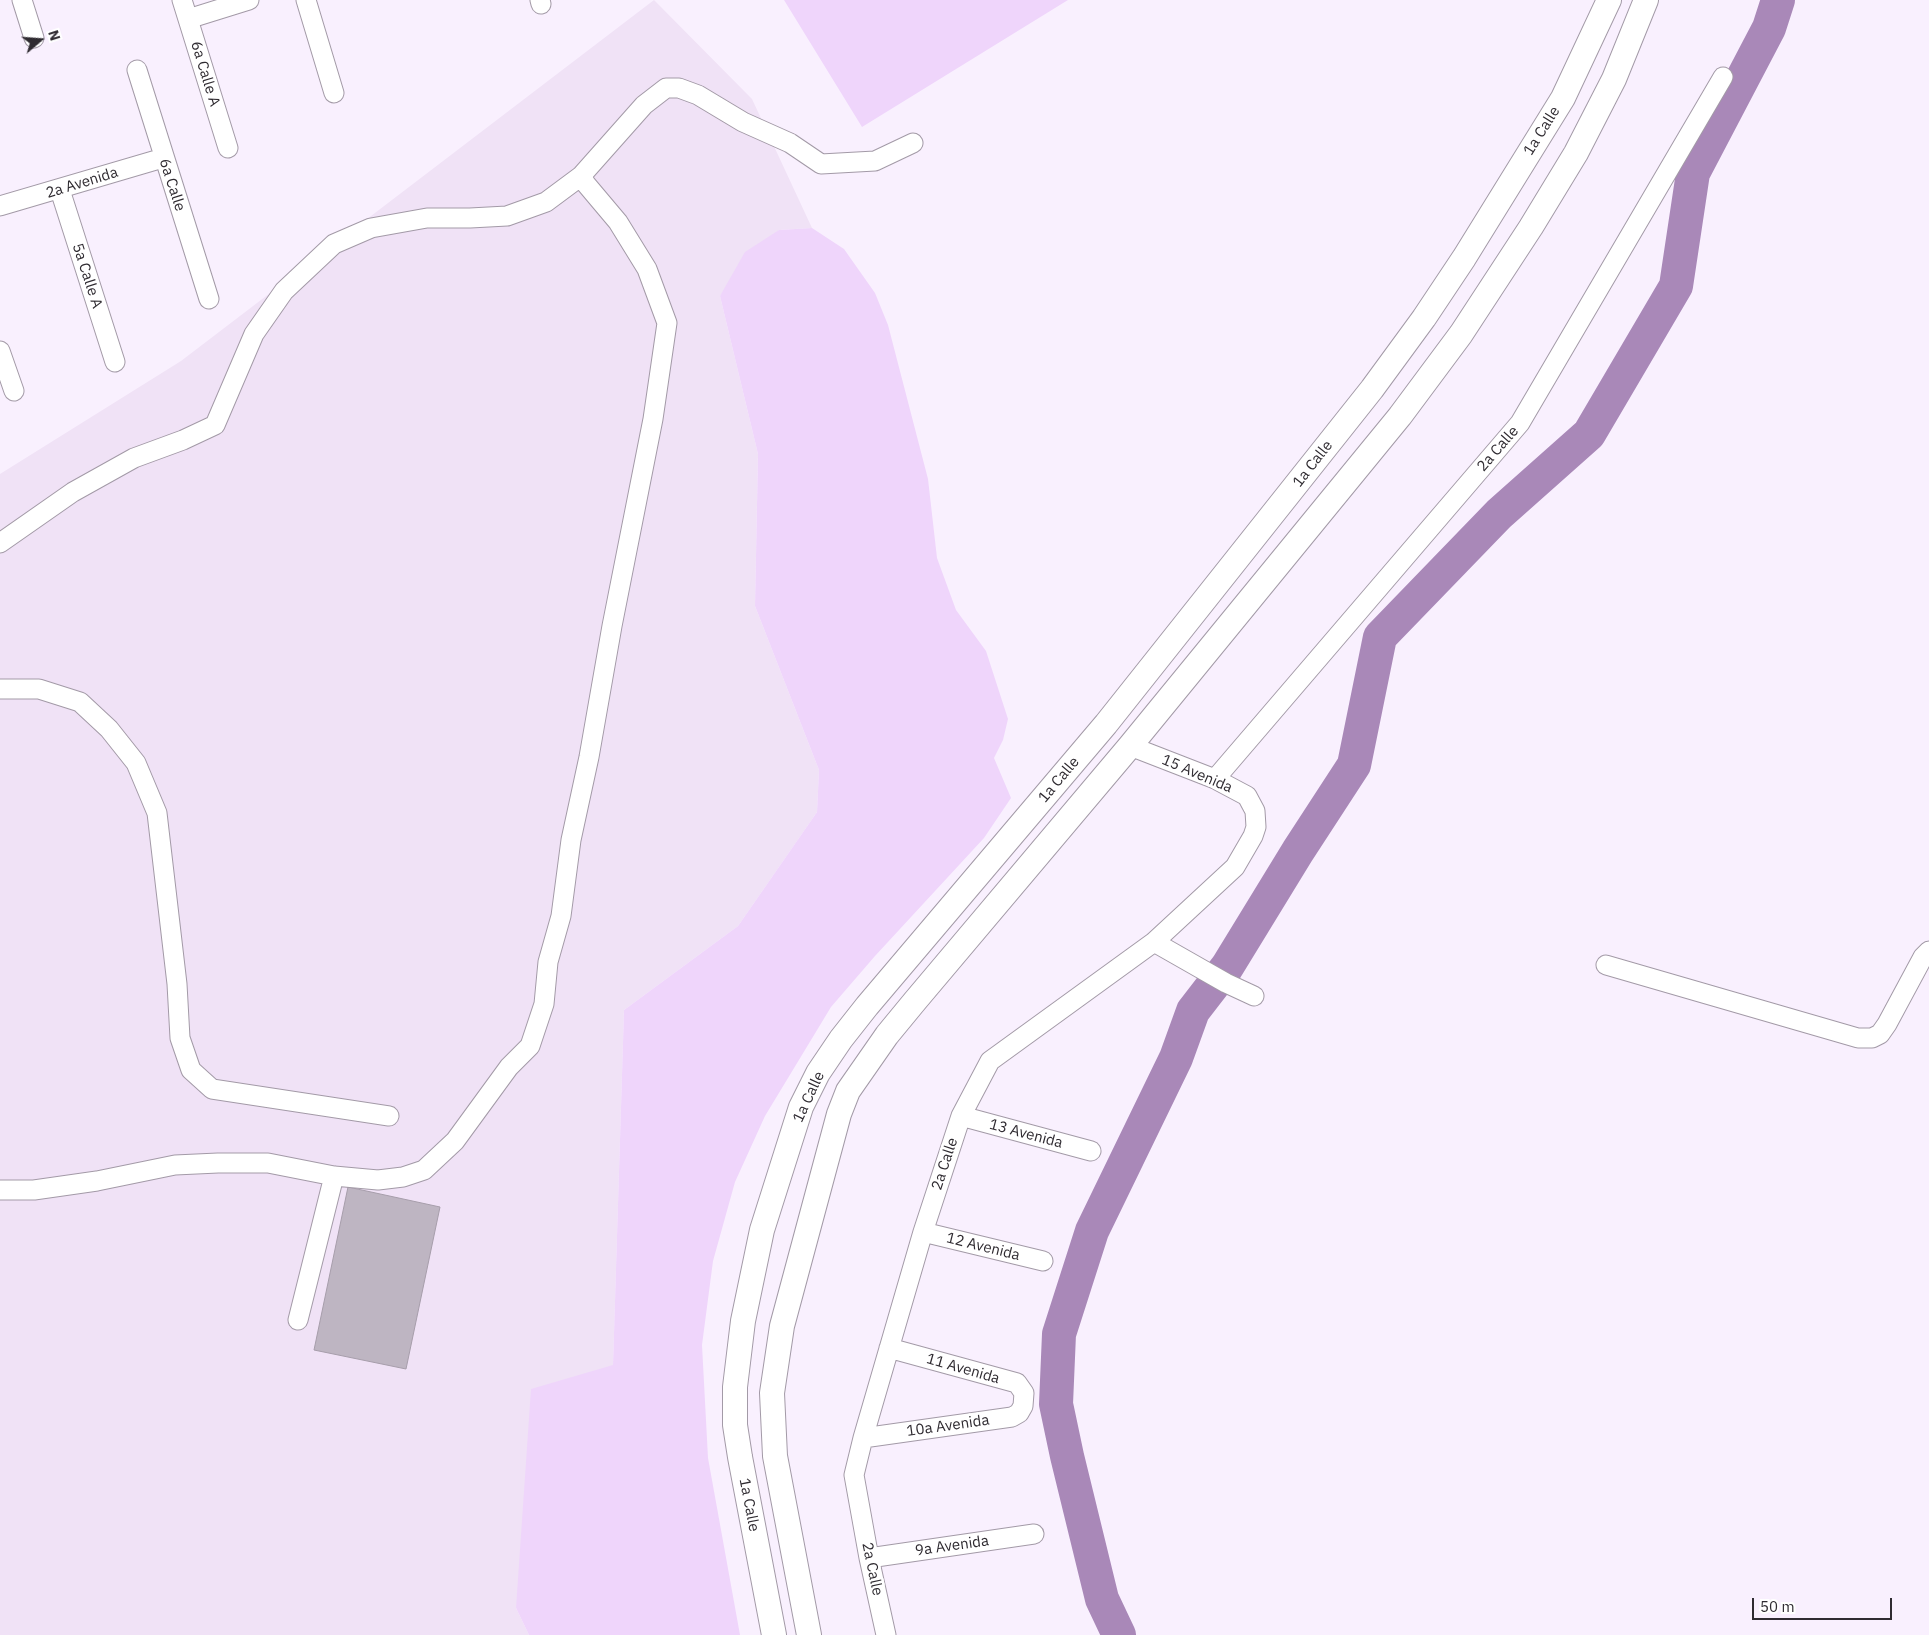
<!DOCTYPE html>
<html>
<head>
<meta charset="utf-8">
<style>
  body { margin:0 }
  #map { position:relative; width:1929px; height:1635px; overflow:hidden; background:#f9f0fe; font-family:"IBM Plex Sans",sans-serif }
  canvas { display:block }
  .north { position:absolute; left:15px; top:15px; width:50px; height:50px; -webkit-text-stroke:4px #fff; paint-order:stroke; rotate:72deg; font-size:14px; font-weight:700; line-height:20px; text-align:center; color:#2f2b31 }
  .north::after { content:''; display:block; margin:auto; width:18px; height:22px; background:#2f2b31; clip-path:polygon(50% 0,100% 100%,50% 72%,0 100%) }
  .scale { position:absolute; left:1752px; top:1598px; width:140px; height:22px; box-sizing:border-box; border:2px solid #2f2b31; border-top:0; padding-left:6px; font-size:15px; line-height:18px; white-space:nowrap; color:#2f2b31; -webkit-text-stroke:4px #fff; paint-order:stroke }
</style>
</head>
<body>
<div id="map">
<canvas width="1929" height="1635"></canvas>
<div class="north">N</div>
<div class="scale">50 m</div>
</div>
<script>
const ctx = document.querySelector('canvas').getContext('2d');
ctx.lineJoin = 'round';
function fillPath(path, color) { ctx.fillStyle = color; ctx.fill(path, 'evenodd'); }
const shape = rows => new Path2D(rows.map(r => 'M' + r).join(''));
function trace(path, color, width, dash) { ctx.strokeStyle = color; ctx.lineWidth = width; ctx.lineCap = dash ? 'butt' : 'round'; ctx.setLineDash(dash || []); ctx.stroke(path); }
function label(font, color, halo, rows, align = 'center') {
  ctx.font = font + ' "IBM Plex Sans",sans-serif'; ctx.lineWidth = 5; ctx.setLineDash([]); ctx.textBaseline = 'middle'; ctx.strokeStyle = halo; ctx.fillStyle = color; for (const [text, x, y, turn = 0] of rows) {
    ctx.save(); ctx.translate(x, y); ctx.rotate((+turn || 0) * Math.PI / 180); ctx.textAlign = isNaN(turn) ? turn : align; if (halo) ctx.strokeText(text, 0, 0); ctx.fillText(text, 0, 0); ctx.restore();
  }
}
fillPath(shape([
  [654,0,752,99,812,228,779,230,720,296,758,454,755,606,819,770,817,812,738,926,624,1010,613,1366,516,1608,529,1635,0,1635,0,474,181,361]
]), '#f0e2f6');
fillPath(shape([
  [784,0,1068,0,862,127],
  [812,228,844,249,875,293,888,325,928,479,937,558,956,610,986,651,1008,719,1003,740,994,758,1011,798,984,838,875,956,831,1007,765,1116,735,1182,713,1261,702,1345,708,1458,740,1635,529,1635,516,1608,531,1389,613,1365,624,1010,738,926,817,812,819,770,755,606,758,454,720,296,745,252,779,230]
]), '#efd5fb');
trace(shape([
  [1119,1635,1102,1599,1067,1456,1056,1404,1059,1334,1092,1231,1176,1058,1193,1011,1227,967,1298,851,1354,765,1380,637,1499,514,1589,434,1676,286,1693,173,1769,28,1778,0]
]), '#a988b8', 34);
const building = shape([
  [348,1187,440,1207,406,1369,314,1350,348,1187]
]);
fillPath(building, '#beb5c2');
trace(building, '#a79eab', 1);
const minor = shape([
  [22,0,34,38],
  [182,0,228,148],
  [306,0,334,93],
  [540,0,541,4],
  [188,19,249,0],
  [137,70,209,299],
  [60,190,115,362],
  [0,206,163,158],
  [0,351,14,391],
  [0,543,73,492,134,458,183,440,215,425,254,334,284,291,334,244,371,228,427,218,470,218,507,216,546,202,581,176,644,105,666,88,679,88,698,95,743,122,790,143,821,164,875,161,913,143],
  [0,689,39,689,80,702,109,729,136,763,157,813,177,984,180,1038,191,1070,212,1089,389,1116],
  [1215,779,1520,423,1723,77],
  [1154,942,1226,983,1254,996],
  [1606,965,1858,1038,1872,1038,1880,1034,1887,1024,1923,957,1929,951],
  [961,1116,1091,1151],
  [0,1190,34,1190,97,1181,175,1165,218,1163,268,1163,334,1176,378,1180,403,1177,424,1170,455,1141,509,1067,530,1046,544,1004,548,962,561,916,571,840,589,757,612,626,653,419,667,323,647,269,618,222,586,184,581,176],
  [923,1232,1043,1261],
  [298,1320,334,1176],
  [863,1438,1012,1417,1019,1413,1023,1406,1024,1393,1017,1383,889,1348],
  [869,1558,1034,1534],
  [886,1635,869,1558,854,1475,863,1438,923,1232,961,1116,990,1061,1154,942,1235,867,1253,836,1256,827,1255,811,1247,796,1215,779,1130,746]
]);
const major = shape([
  [774,1635,740,1457,735,1425,735,1387,743,1321,762,1230,801,1107,818,1073,841,1039,867,1006,1106,724,1372,389,1424,318,1464,258,1563,98,1609,0],
  [809,1635,775,1456,772,1393,782,1326,839,1114,848,1091,887,1035,915,1001,1130,746,1400,416,1461,334,1531,227,1576,153,1614,79,1646,0]
]);
trace(minor, '#a39aa7', 21);
trace(major, '#a39aa7', 26);
trace(minor, '#fff', 19);
trace(major, '#fff', 24);
label('15px', '#2f2b31', '#fff', [
  ["6a Calle A",205,74,73],
  ["1a Calle",1542,131,-58],
  ["2a Avenida",82,183,-17],
  ["6a Calle",172,185,72],
  ["5a Calle A",87,276,72],
  ["2a Calle",1498,449,-49],
  ["1a Calle",1313,464,-52],
  ["15 Avenida",1197,774,23],
  ["1a Calle",1059,780,-50],
  ["1a Calle",809,1097,-65],
  ["13 Avenida",1026,1134,15],
  ["2a Calle",945,1164,-72],
  ["12 Avenida",983,1247,14],
  ["11 Avenida",963,1369,16],
  ["10a Avenida",948,1426,-8],
  ["1a Calle",749,1505,79],
  ["9a Avenida",952,1546,-8],
  ["2a Calle",872,1569,78]
]);
</script>
</body>
</html>
